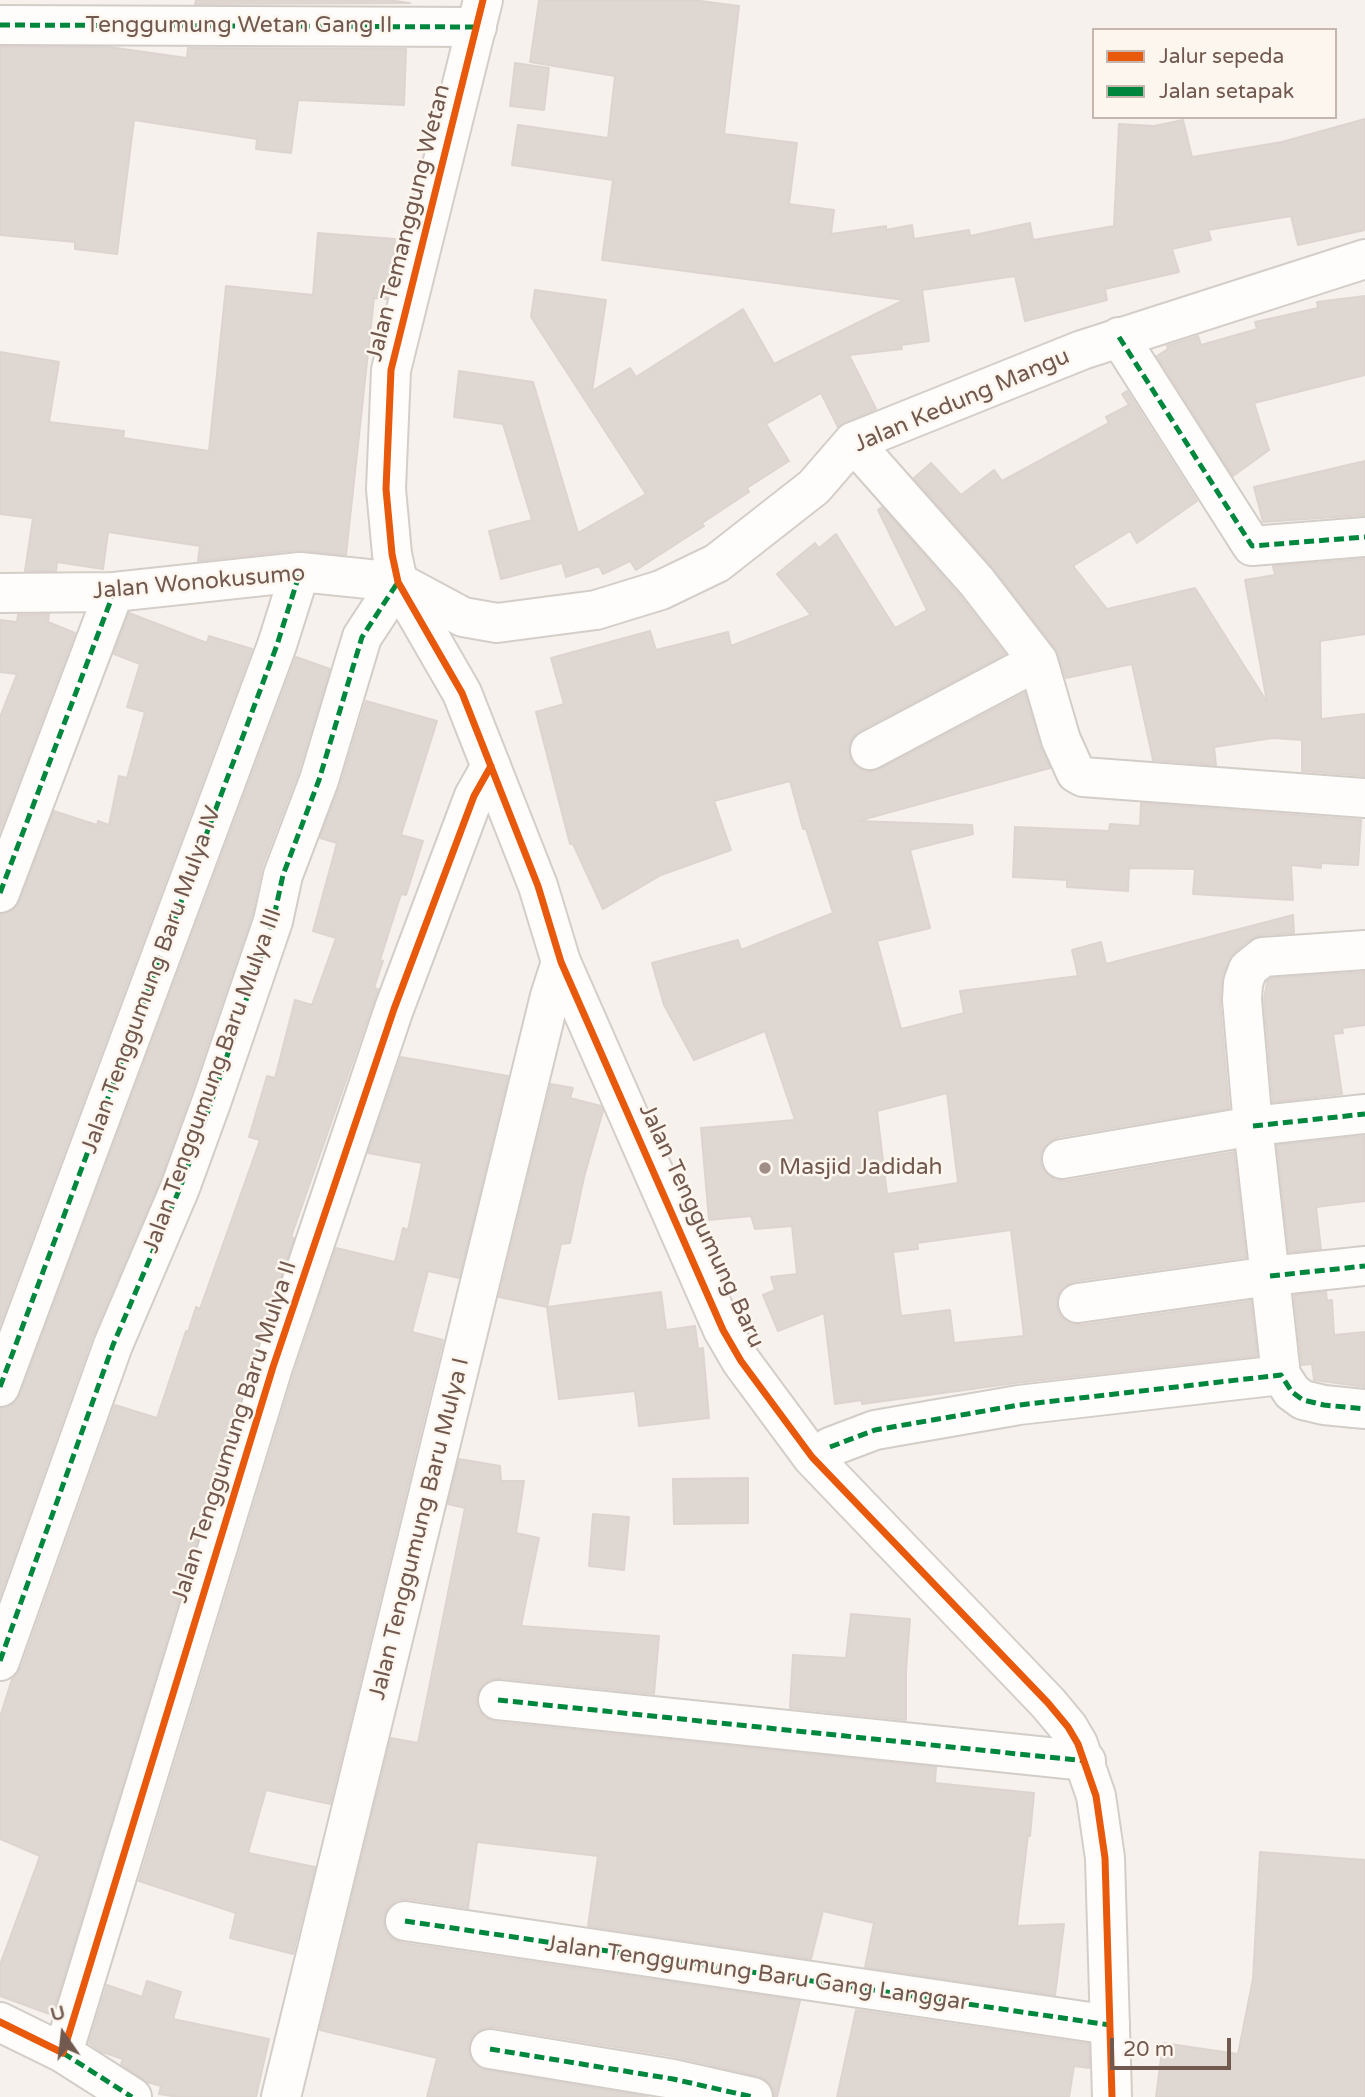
<!DOCTYPE html>
<html>
<head>
<meta charset="utf-8">
<style>
  body { margin:0 }
  #map { position:relative; width:1365px; height:2097px; overflow:hidden; background:#f6f1ec; font-family:"Varela Round",sans-serif }
  canvas { display:block }
  .legend { position:absolute; left:1092px; top:28px; width:245px; height:91px; box-sizing:border-box; background:#fdf6ee; border:2px solid #c5b7ae; margin:0; padding:9px 12px; list-style:none; font-size:21px; color:#71594f }
  .legend li { display:flex; align-items:center; gap:14px; height:35px }
  .legend b { width:35px; border:2px solid #c5b7ae }
  .north { position:absolute; left:28px; top:1999px; width:70px; height:70px; -webkit-text-stroke:5px #fdf6ee; paint-order:stroke; rotate:346deg; font-size:19px; font-weight:700; line-height:28px; text-align:center; color:#71594f }
  .north::after { content:''; display:block; margin:auto; width:24px; height:32px; background:#71594f; clip-path:polygon(50% 0,100% 100%,50% 72%,0 100%) }
  .scale { position:absolute; left:1110px; top:2038px; width:121px; height:32px; box-sizing:border-box; border:4px solid #71594f; border-top:0; padding-left:9px; font-size:21px; line-height:24px; white-space:nowrap; color:#71594f; -webkit-text-stroke:5px #fdf6ee; paint-order:stroke }
</style>
</head>
<body>
<div id="map">
<canvas width="1365" height="2097"></canvas>
<ul class="legend">
<li><b style="height:9px;background:#e8590c"></b>Jalur sepeda</li>
<li><b style="height:9px;background:#00873e"></b>Jalan setapak</li>
</ul>
<div class="north">U</div>
<div class="scale">20 m</div>
</div>
<script>
const ctx = document.querySelector('canvas').getContext('2d');
ctx.lineJoin = 'round';
function fillPath(path, color) { ctx.fillStyle = color; ctx.fill(path, 'evenodd'); }
const shape = rows => new Path2D(rows.map(r => 'M' + r).join(''));
function trace(path, color, width, dash) { ctx.strokeStyle = color; ctx.lineWidth = width; ctx.lineCap = dash ? 'butt' : 'round'; ctx.setLineDash(dash || []); ctx.stroke(path); }
function label(font, color, halo, rows, align = 'center') {
  ctx.font = font + ' "Varela Round",sans-serif'; ctx.lineWidth = 5; ctx.setLineDash([]); ctx.textBaseline = 'middle'; ctx.strokeStyle = halo; ctx.fillStyle = color; for (const [text, x, y, turn = 0] of rows) {
    ctx.save(); ctx.translate(x, y); ctx.rotate((+turn || 0) * Math.PI / 180); ctx.textAlign = isNaN(turn) ? turn : align; if (halo) ctx.strokeText(text, 0, 0); ctx.fillText(text, 0, 0); ctx.restore();
  }
}
const building = shape([
  [196,0,387,0,410,3,195,4,196,0],
  [539,0,693,0,739,6,724,134,797,143,789,204,834,210,831,234,886,226,886,230,912,225,914,239,969,230,970,236,1030,223,1033,240,1114,226,1119,124,1154,126,1183,120,1192,157,1282,142,1365,119,1365,230,1298,245,1291,216,1208,230,1211,240,1172,249,1179,272,1105,289,1107,300,1025,321,1015,276,922,290,929,341,901,345,902,349,849,355,876,409,838,427,821,393,766,424,789,461,747,488,749,492,702,523,704,526,636,570,630,561,603,574,599,566,566,577,562,563,501,579,489,531,532,520,503,424,454,417,459,371,533,382,578,533,646,494,531,317,535,290,606,300,592,391,630,368,636,377,743,309,774,364,904,300,602,260,613,180,512,165,518,125,608,138,615,76,530,62,539,0],
  [0,47,109,47,187,58,188,48,406,49,404,105,298,100,291,153,256,149,257,139,134,120,117,254,75,249,75,242,0,235,0,47],
  [515,63,549,68,544,110,510,106,515,63],
  [318,233,395,239,392,276,386,299,374,298,346,555,298,550,198,561,200,546,108,532,103,569,57,562,56,571,25,571,33,518,0,514,0,352,59,362,49,422,124,431,123,438,209,451,226,286,313,295,318,233],
  [1365,296,1365,375,1254,403,1269,450,1233,476,1157,356,1168,349,1167,346,1198,336,1201,345,1257,329,1255,322,1318,308,1317,302,1365,296],
  [1127,391,1197,501,1137,543,1130,531,1073,566,1107,609,1195,588,1267,702,1245,580,1275,575,1273,566,1365,559,1365,634,1320,641,1321,719,1365,714,1365,776,1302,771,1302,740,1273,738,1214,747,1216,765,1153,760,1132,664,1066,678,1055,648,993,568,914,478,931,463,961,495,994,470,1002,481,1109,423,1106,417,1129,405,1122,394,1127,391],
  [1365,461,1365,515,1263,522,1254,487,1365,461],
  [882,507,960,596,1005,654,859,731,852,738,848,749,851,761,858,768,869,772,880,769,1025,693,1040,746,1050,768,858,821,972,825,973,834,910,850,930,928,877,941,901,1029,964,1013,960,991,1078,976,1072,950,1101,942,1106,964,1293,915,1294,933,1262,935,1249,940,1234,952,1222,976,1220,1002,1229,1108,1058,1137,1048,1143,1041,1152,1040,1162,1046,1173,1055,1180,1066,1181,1234,1152,1246,1257,1075,1281,1064,1286,1058,1294,1056,1305,1061,1317,1070,1323,1081,1325,1251,1301,1257,1356,1016,1383,862,1404,862,1400,835,1404,824,1313,778,1331,763,1295,775,1290,771,1277,797,1274,792,1226,755,1229,751,1216,709,1220,701,1128,795,1120,765,1031,694,1060,664,1005,652,963,738,940,741,950,833,913,806,829,803,829,790,781,714,801,731,850,661,875,603,909,573,844,570,844,536,712,564,704,551,658,650,631,656,650,728,632,731,646,811,615,777,574,815,543,819,548,836,534,895,628,927,610,878,510,882,507],
  [947,1093,958,1183,887,1194,877,1111,947,1093],
  [1011,1230,1024,1336,954,1343,950,1310,901,1316,893,1252,918,1249,917,1243,1011,1230],
  [129,613,207,643,209,636,252,649,0,1324,0,914,13,910,20,901,54,811,97,825,98,821,109,825,119,776,127,778,145,712,127,707,140,664,114,654,129,613],
  [49,614,48,622,75,633,0,831,0,717,17,674,0,672,0,620,17,622,18,615,49,614],
  [296,657,330,669,298,773,262,867,252,915,191,1093,160,1180,92,1338,0,1596,0,1408,13,1404,20,1395,296,657],
  [366,701,437,721,401,835,423,841,406,895,401,894,380,960,383,961,374,988,378,989,291,1237,294,1238,252,1361,52,2015,0,1996,0,1965,40,1856,0,1839,0,1717,12,1679,21,1668,115,1405,157,1418,186,1331,188,1332,196,1307,200,1309,260,1140,249,1137,267,1076,275,1078,295,1000,312,1005,336,938,313,931,337,843,320,838,340,786,366,701],
  [1141,803,1361,820,1358,865,1321,863,1321,868,1291,865,1293,900,1193,894,1195,869,1129,868,1128,891,1067,887,1067,880,1013,877,1015,827,1109,831,1110,824,1140,826,1141,803],
  [1365,972,1365,1025,1342,1028,1343,1033,1333,1034,1342,1094,1273,1102,1264,1000,1267,982,1271,978,1365,972],
  [401,1057,508,1076,459,1278,428,1271,412,1332,443,1340,330,1804,266,1790,248,1853,315,1867,293,1954,230,1938,236,1913,139,1881,294,1374,336,1248,395,1262,403,1228,408,1230,422,1163,368,1153,401,1057],
  [551,1084,573,1088,570,1098,601,1106,603,1111,584,1177,570,1243,561,1244,547,1307,661,1292,666,1330,695,1326,698,1349,703,1348,709,1418,639,1426,635,1391,559,1399,547,1307,499,1297,551,1084],
  [1364,1136,1365,1201,1316,1207,1321,1249,1289,1252,1277,1145,1364,1136],
  [1326,1292,1327,1301,1332,1300,1334,1335,1365,1332,1365,1387,1314,1380,1312,1364,1302,1365,1294,1295,1326,1292],
  [459,1459,500,1466,501,1481,524,1481,516,1533,539,1538,521,1626,659,1636,654,1694,500,1678,488,1680,480,1688,476,1698,478,1710,485,1717,496,1722,936,1767,935,1783,1034,1793,1030,1836,1028,1835,1017,1926,1064,1924,1055,1995,865,1967,874,1923,823,1911,811,1959,588,1926,598,1856,477,1842,468,1908,408,1899,398,1900,388,1907,384,1917,384,1928,391,1938,402,1943,800,2001,777,2097,774,2097,774,2090,768,2081,758,2076,677,2057,493,2027,483,2028,474,2035,468,2046,470,2057,477,2066,486,2070,648,2097,427,2097,437,2058,320,2030,391,1738,418,1743,465,1508,448,1504,459,1459],
  [748,1478,748,1523,674,1524,673,1479,748,1478],
  [593,1514,629,1517,624,1570,589,1566,593,1514],
  [851,1614,910,1619,906,1670,906,1720,790,1708,793,1655,846,1658,851,1614],
  [1260,1852,1365,1860,1365,2097,1156,2097,1163,2043,1238,2054,1253,1979,1260,1852],
  [147,1981,181,1992,173,2019,269,2039,256,2097,178,2097,159,2094,161,2086,147,2082,121,2064,123,2059,102,2052,89,2043,107,1985,142,1997,147,1981],
  [856,2010,1089,2044,1089,2068,1074,2066,1069,2097,837,2097,856,2010]
]);
fillPath(building, '#dfd7d2');
trace(building, '#ded4cf', 2);
const street = shape([
  [0,25,477,27],
  [1119,337,1252,546,1365,537],
  [853,442,977,582,1038,661,1061,740,1076,773,1083,777,1365,798],
  [870,750,1038,661],
  [0,893,114,592],
  [1365,950,1263,957,1248,969,1243,983,1242,1000,1253,1126,1281,1375,1292,1392,1303,1400,1324,1405,1365,1409],
  [1062,1159,1253,1126,1365,1114],
  [1078,1303,1270,1276,1365,1266],
  [0,1387,277,645,300,572],
  [830,1447,875,1430,1019,1405,1281,1375],
  [0,1661,113,1345,180,1188,212,1100,273,921,283,875,319,780,362,637,398,582],
  [498,1700,1086,1761],
  [405,1921,1110,2025],
  [0,2022,63,2053,273,1367,394,1009,474,796,491,766],
  [490,2049,673,2079,753,2097],
  [63,2053,132,2097],
  [281,2097,550,996,561,962]
]);
const secondary = shape([
  [483,0,391,370,386,489,392,554,398,582,462,693,538,886,561,962,723,1330,741,1361,812,1457,1048,1703,1068,1727,1078,1744,1096,1796,1105,1858,1112,2097],
  [0,593,114,592,300,572,398,582,463,617,497,623,596,610,661,590,717,563,814,487,853,442,1082,350,1365,259]
]);
trace(street, '#d3cdc7', 42);
trace(secondary, '#d5cec8', 42);
trace(street, '#fefdfc', 38);
trace(secondary, '#fefdfc', 38);
trace(shape([
  [0,25,477,27],
  [1119,337,1252,546,1365,537],
  [0,893,114,592],
  [1253,1126,1365,1114],
  [1270,1276,1365,1266],
  [0,1387,277,645,300,572],
  [830,1447,875,1430,1019,1405,1281,1375,1292,1392,1303,1400,1324,1405,1365,1409],
  [0,1661,113,1345,180,1188,212,1100,273,921,283,875,319,780,362,637,398,582],
  [498,1700,1086,1761],
  [405,1921,1110,2025],
  [490,2049,673,2079,753,2097],
  [63,2053,132,2097]
]), '#00873e', 5, [10, 5]);
trace(shape([
  [483,0,391,370,386,489,392,554,398,582,462,693,538,886,561,962,723,1330,741,1361,812,1457,1048,1703,1068,1727,1078,1744,1096,1796,1105,1858,1112,2097],
  [0,2022,63,2053,273,1367,394,1009,474,796,491,766]
]), '#e8590c', 7);
for (const [x, y, r, color] of [
  [765,1168,7,"#a08e86"]
]) { const dot = new Path2D(); dot.arc(x, y, r, 0, 2 * Math.PI); ctx.fillStyle = color; ctx.fill(dot); trace(dot, '#fdf6ee', 2.5); }
label('23px', '#71594f', '#fdf6ee', [
  ["Tenggumung Wetan Gang II",239,26],
  ["Jalan Temanggung Wetan",409,223,-76],
  ["Jalan Kedung Mangu",962,401,-23],
  ["Jalan Wonokusumo",199,583,-5],
  ["Jalan Tenggumung Baru Mulya IV",152,980,-70],
  ["Jalan Tenggumung Baru Mulya III",213,1081,-70],
  ["Jalan Tenggumung Baru",701,1226,65],
  ["Jalan Tenggumung Baru Mulya II",235,1432,-72],
  ["Jalan Tenggumung Baru Mulya I",420,1529,-76],
  ["Jalan Tenggumung Baru Gang Langgar",757,1974,8]
]);
label('23px', '#71594f', '#fdf6ee', [
  ["Masjid Jadidah",779,1168]
], 'left');
</script>
</body>
</html>
